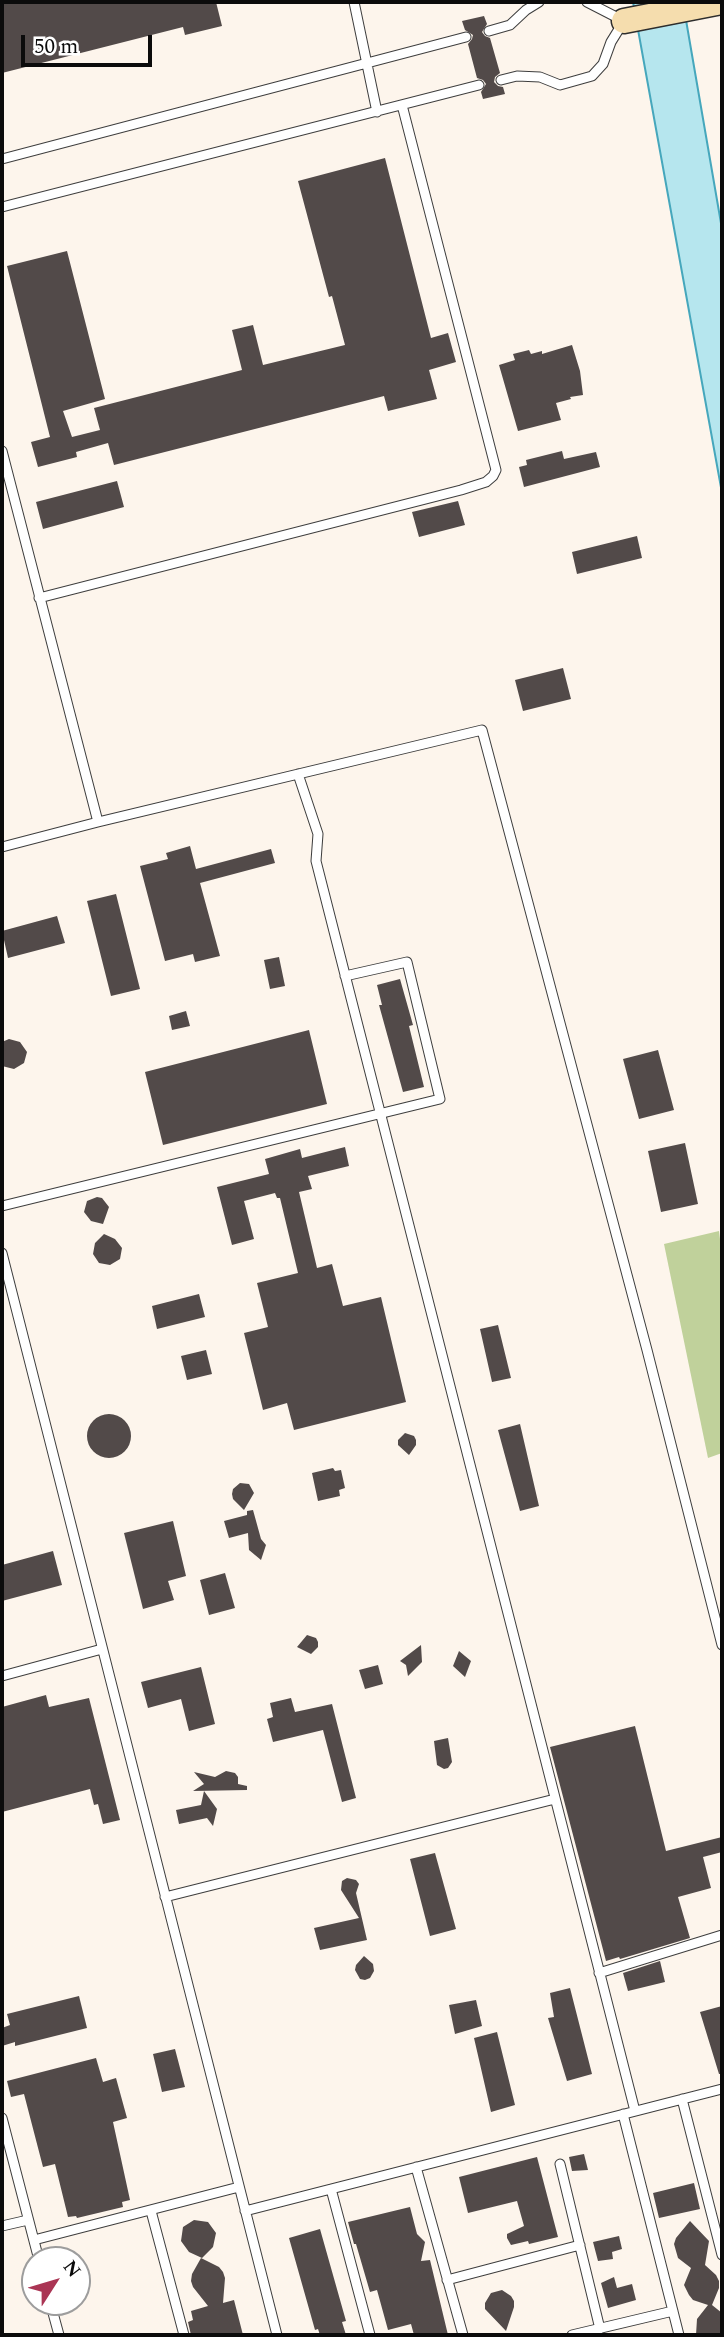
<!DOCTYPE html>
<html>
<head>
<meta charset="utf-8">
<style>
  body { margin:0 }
  #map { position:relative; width:724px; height:2337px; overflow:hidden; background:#fdf5ec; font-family:Spectral,serif }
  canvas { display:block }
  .frame { position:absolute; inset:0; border:4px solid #0b0b0b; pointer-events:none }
  .north { position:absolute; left:21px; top:2246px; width:70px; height:70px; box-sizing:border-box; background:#fff; border:2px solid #9d9d9d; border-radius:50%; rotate:53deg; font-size:19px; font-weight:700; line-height:28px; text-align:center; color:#0b0b0b }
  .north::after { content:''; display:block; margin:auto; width:24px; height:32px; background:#aa3554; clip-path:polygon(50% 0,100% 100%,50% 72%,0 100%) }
  .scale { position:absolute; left:21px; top:35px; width:131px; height:32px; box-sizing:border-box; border:4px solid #0b0b0b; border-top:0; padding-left:9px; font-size:21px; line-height:24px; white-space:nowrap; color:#0b0b0b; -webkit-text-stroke:5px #fff; paint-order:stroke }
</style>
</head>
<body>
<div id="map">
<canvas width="724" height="2337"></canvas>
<div class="frame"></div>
<div class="north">N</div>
<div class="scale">50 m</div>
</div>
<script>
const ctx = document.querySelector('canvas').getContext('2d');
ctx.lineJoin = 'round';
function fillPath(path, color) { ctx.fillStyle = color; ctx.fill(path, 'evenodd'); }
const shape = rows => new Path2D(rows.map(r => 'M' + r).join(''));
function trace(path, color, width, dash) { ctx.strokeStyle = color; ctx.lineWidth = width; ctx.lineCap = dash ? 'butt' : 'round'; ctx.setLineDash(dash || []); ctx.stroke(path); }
fillPath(shape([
  [719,1231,722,1255,722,1453,708,1458,664,1244]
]), '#c0d19b');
const water = shape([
  [633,2,682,2,686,20,722,229,722,493,633,2]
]);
fillPath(water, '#b6e6ee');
trace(water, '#46a7bc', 2);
fillPath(shape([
  [2,2,216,2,222,26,185,35,183,27,2,73],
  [484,16,487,24,482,32,485,36,490,38,500,73,495,77,494,82,498,86,503,87,505,94,483,99,481,92,486,84,483,80,477,78,468,44,472,39,473,35,465,30,462,21],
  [385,158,431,338,448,333,456,362,429,370,437,399,388,411,384,396,114,465,108,443,76,452,77,457,38,467,31,442,50,437,7,266,67,251,105,399,63,411,72,437,100,430,94,408,242,370,232,330,253,325,263,365,345,345,332,296,329,297,298,181],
  [572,345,580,371,583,395,570,397,571,399,556,403,561,420,518,431,499,365,515,360,513,354,529,350,531,354,542,351,542,354],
  [562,451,564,459,596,452,600,467,524,487,519,467,527,465,526,460],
  [117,481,124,507,43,529,36,502],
  [458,501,465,525,419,537,412,512],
  [637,536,642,558,577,574,572,552],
  [563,668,571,699,523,711,515,680],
  [190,846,196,869,271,849,275,863,200,883,220,956,195,962,193,954,165,961,140,866,168,859,166,853],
  [116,894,140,989,111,996,87,901],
  [57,916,65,943,8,958,2,931],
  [279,957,285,986,270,989,264,960],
  [400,979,413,1025,409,1026,424,1087,403,1092,379,1005,382,1005,377,985],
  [186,1011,190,1026,172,1030,169,1016],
  [309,1030,327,1104,163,1145,145,1072],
  [9,1039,20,1042,27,1052,24,1063,14,1069,2,1066,2,1042],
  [658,1050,674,1110,639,1119,623,1059],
  [685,1143,698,1204,661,1212,648,1151],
  [345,1147,349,1166,308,1176,312,1189,299,1192,317,1268,332,1264,343,1306,381,1297,406,1402,294,1430,287,1403,263,1410,244,1333,268,1327,257,1283,298,1273,280,1198,277,1198,275,1193,244,1201,254,1239,232,1245,217,1187,269,1174,265,1159,300,1149,302,1158],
  [97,1197,102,1198,109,1207,103,1224,91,1221,84,1212,87,1201],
  [104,1234,115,1239,122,1248,120,1259,110,1265,99,1263,93,1254,95,1243],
  [199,1294,205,1317,157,1329,152,1306],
  [498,1325,511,1378,492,1382,480,1329],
  [206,1350,212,1374,187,1380,181,1356],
  '87 1436a22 22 0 1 1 44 0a22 22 0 1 1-44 0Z',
  [520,1424,539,1506,520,1511,498,1430],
  [405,1433,414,1436,416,1440,416,1445,409,1455,398,1445,398,1440],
  [333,1468,335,1471,341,1470,345,1488,339,1490,340,1496,318,1501,312,1473],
  [240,1483,249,1484,254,1493,244,1510,233,1499,232,1494,233,1489],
  [253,1510,261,1539,266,1545,261,1560,249,1550,248,1533,229,1538,224,1521,247,1515,247,1511],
  [173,1521,186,1576,168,1581,174,1600,143,1609,124,1533],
  [53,1551,62,1585,2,1601,2,1565],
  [225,1573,235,1608,209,1615,200,1580],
  [307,1635,316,1638,318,1642,318,1647,311,1654,297,1647],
  [421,1645,422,1662,408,1676,406,1665,400,1661],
  [459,1651,471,1661,465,1677,453,1666],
  [378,1665,383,1684,365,1689,359,1670],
  [201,1667,215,1724,189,1731,181,1699,148,1708,141,1682],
  [46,1695,49,1707,89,1698,120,1820,103,1824,98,1804,94,1805,90,1789,2,1812,2,1707],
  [291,1698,295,1712,332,1704,356,1798,342,1802,323,1730,273,1742,267,1719,273,1717,270,1703],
  [635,1726,666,1851,722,1837,722,1852,703,1857,711,1888,678,1897,690,1938,620,1959,619,1957,606,1961,550,1747],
  [448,1738,452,1762,448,1768,444,1769,437,1765,434,1741],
  [226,1771,235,1773,238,1777,238,1784,247,1786,247,1790,193,1791,204,1784,194,1772,215,1777],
  [204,1791,217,1809,213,1826,207,1818,179,1824,176,1810,201,1805],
  [435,1853,456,1929,430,1936,410,1859],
  [347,1878,356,1880,359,1884,356,1893,367,1940,320,1950,314,1928,359,1918,341,1890,342,1881],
  [364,1956,373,1964,374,1971,370,1978,365,1980,360,1979,355,1970,356,1965],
  [660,1961,665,1982,628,1991,623,1973],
  [570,1988,592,2074,567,2081,548,2018,554,2017,550,1993],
  [79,1996,87,2028,15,2046,15,2042,2,2046,2,2028,10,2025,7,2014],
  [476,2000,482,2026,455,2034,449,2005],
  [722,2006,722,2074,719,2074,700,2012],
  [497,2032,515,2105,491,2112,474,2038],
  [175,2049,185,2087,162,2092,153,2054],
  [96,2058,103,2082,116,2078,127,2118,113,2122,130,2200,122,2202,123,2207,77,2218,76,2216,68,2217,55,2164,43,2167,24,2094,11,2097,7,2081],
  [584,2154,588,2170,572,2171,569,2157],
  [537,2157,558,2237,529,2244,528,2241,511,2245,507,2238,507,2234,524,2226,517,2201,468,2213,459,2177],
  [694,2183,700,2209,659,2218,653,2193],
  [410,2207,417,2234,425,2242,421,2261,430,2260,448,2335,414,2335,411,2324,388,2330,377,2290,370,2292,356,2244,354,2244,348,2222],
  [194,2220,208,2222,216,2233,213,2247,202,2258,189,2252,181,2241,183,2227],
  [690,2221,709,2241,705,2265,716,2275,719,2281,719,2288,712,2305,722,2313,722,2335,696,2335,697,2319,708,2305,693,2300,689,2295,684,2285,691,2268,678,2258,674,2244,676,2238],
  [320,2229,346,2321,342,2322,346,2335,320,2335,318,2329,315,2330,289,2238],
  [619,2236,622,2249,612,2252,613,2259,598,2261,593,2242],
  [201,2258,219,2267,223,2272,225,2278,223,2303,234,2300,243,2335,191,2335,188,2322,193,2320,191,2311,208,2306,193,2287,191,2281,192,2274],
  [614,2277,617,2288,632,2284,636,2300,608,2308,601,2283],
  [502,2290,511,2296,514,2301,514,2307,506,2331,485,2309,485,2303,491,2293]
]), '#524a49');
const lane = shape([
  [354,2,377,112],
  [489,31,510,25,526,10,539,2],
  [501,80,517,76,540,77,560,85,592,76,603,64,611,42,624,21,587,2],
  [2,159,466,37],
  [2,207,479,85],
  [2,451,98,822],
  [39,598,461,490,486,482,493,476,496,470,402,105],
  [298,774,318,834,316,861,635,2111],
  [2,847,98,822,482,730,647,1350,722,1645],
  [2,1206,440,1099,407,962,345,976],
  [2,1253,277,2335],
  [2,1676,102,1649],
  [165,1897,555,1799],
  [599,1973,722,1935],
  [682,2099,722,2255],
  [623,2114,679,2335],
  [2,2118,39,2260],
  [560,2164,600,2329],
  [416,2167,463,2335],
  [331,2189,370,2335],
  [151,2211,184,2335],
  [245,2211,722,2089],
  [2,2226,28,2220],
  [34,2240,239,2187],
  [447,2280,580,2245],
  [50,2302,59,2335],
  [572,2335,673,2311]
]);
const secondary = shape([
  [624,21,722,2]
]);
trace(lane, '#3e3e3e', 11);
trace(secondary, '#2d2d2d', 27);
trace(lane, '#fff', 9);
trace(secondary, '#f5ddae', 24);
</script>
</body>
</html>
